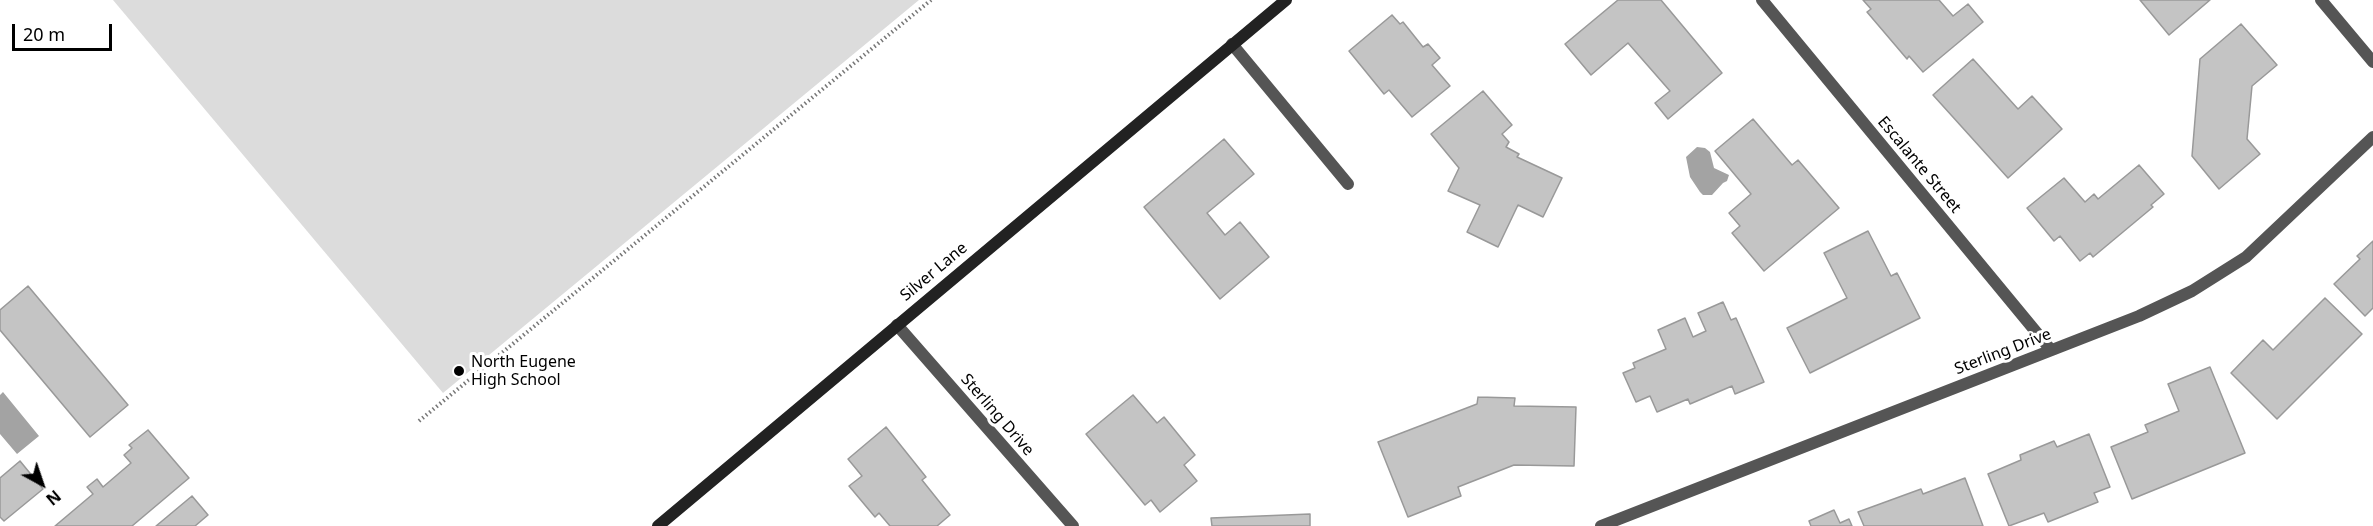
<!DOCTYPE html>
<html>
<head>
<meta charset="utf-8">
<style>
  body { margin:0 }
  #map { position:relative; width:2373px; height:526px; overflow:hidden; background:#fff; font-family:"Noto Sans",sans-serif }
  canvas { display:block }
  .north { position:absolute; left:12px; top:454px; width:60px; height:60px; -webkit-text-stroke:4px #fff; paint-order:stroke; rotate:140deg; font-size:16px; font-weight:700; line-height:24px; text-align:center; color:#000 }
  .north::after { content:''; display:block; margin:auto; width:21px; height:27px; background:#000; clip-path:polygon(50% 0,100% 100%,50% 72%,0 100%) }
  .scale { position:absolute; left:12px; top:24px; width:100px; height:27px; box-sizing:border-box; border:3px solid #000; border-top:0; padding-left:8px; font-size:18px; line-height:21px; white-space:nowrap; color:#000; -webkit-text-stroke:4px #fff; paint-order:stroke }
</style>
</head>
<body>
<div id="map">
<canvas width="2373" height="526"></canvas>
<div class="north">N</div>
<div class="scale">20 m</div>
</div>
<script>
const ctx = document.querySelector('canvas').getContext('2d');
ctx.lineJoin = 'round';
function fillPath(path, color) { ctx.fillStyle = color; ctx.fill(path, 'evenodd'); }
const shape = rows => new Path2D(rows.map(r => 'M' + r).join(''));
function trace(path, color, width, dash) { ctx.strokeStyle = color; ctx.lineWidth = width; ctx.lineCap = dash ? 'butt' : 'round'; ctx.setLineDash(dash || []); ctx.stroke(path); }
function label(font, color, halo, rows, align = 'center') {
  ctx.font = font + ' "Noto Sans",sans-serif'; ctx.lineWidth = 6; ctx.setLineDash([]); ctx.textBaseline = 'middle'; ctx.strokeStyle = halo; ctx.fillStyle = color; for (const [text, x, y, turn = 0] of rows) {
    ctx.save(); ctx.translate(x, y); ctx.rotate((+turn || 0) * Math.PI / 180); ctx.textAlign = isNaN(turn) ? turn : align; if (halo) ctx.strokeText(text, 0, 0); ctx.fillText(text, 0, 0); ctx.restore();
  }
}
fillPath(shape([
  [113,0,919,0,443,393]
]), '#dcdcdc');
fillPath(shape([
  [1697,147,1705,148,1710,152,1714,168,1729,175,1727,181,1723,183,1712,195,1703,195,1700,192,1690,177,1686,157],
  [3,392,39,436,17,454,0,434,0,395]
]), '#a3a3a3');
const building = shape([
  [1618,0,1661,0,1722,73,1668,119,1655,103,1670,91,1628,43,1591,75,1565,44,1618,0],
  [1863,0,1939,0,1953,16,1968,4,1983,22,1923,72,1909,56,1907,59,1867,12,1871,9,1863,0],
  [2140,0,2210,0,2169,35,2140,0],
  [1392,15,1400,24,1403,22,1423,47,1428,44,1440,58,1432,65,1450,86,1412,117,1389,90,1384,94,1349,51,1392,15],
  [2241,24,2277,65,2252,86,2247,139,2260,154,2219,189,2192,156,2200,59,2241,24],
  [1973,59,2018,109,2032,96,2062,129,2008,178,1933,95,1973,59],
  [1483,91,1512,125,1502,134,1509,142,1506,147,1519,154,1517,157,1562,178,1543,217,1518,205,1498,247,1467,232,1480,205,1448,191,1459,168,1431,134,1483,91],
  [1753,119,1792,165,1798,160,1839,208,1764,271,1732,233,1740,226,1729,213,1751,194,1715,151,1753,119],
  [1224,139,1254,174,1207,213,1225,235,1240,222,1269,257,1220,299,1144,207,1224,139],
  [2139,165,2164,194,2151,205,2153,207,2093,257,2090,253,2080,261,2060,236,2054,241,2027,208,2064,178,2085,202,2094,194,2098,199,2139,165],
  [1868,231,1891,276,1897,273,1920,318,1810,373,1787,328,1847,298,1824,253,1868,231],
  [2373,241,2373,308,2365,316,2334,284,2360,259,2357,256,2373,241],
  [28,286,128,405,90,437,0,330,0,310,28,286],
  [2325,298,2362,334,2277,419,2231,373,2263,340,2273,350,2325,298],
  [1723,302,1731,320,1736,318,1764,382,1735,394,1732,386,1690,404,1688,399,1657,412,1650,396,1636,402,1623,373,1635,368,1633,363,1666,349,1658,330,1685,318,1693,337,1706,331,1698,313,1723,302],
  [2210,367,2245,453,2132,499,2111,447,2148,432,2145,425,2179,411,2168,384,2210,367],
  [1133,395,1157,423,1164,417,1195,455,1184,465,1197,481,1160,512,1151,500,1145,505,1086,434,1133,395],
  [1478,397,1515,398,1514,406,1576,407,1574,466,1514,465,1458,487,1461,496,1408,517,1378,442,1477,404,1478,397],
  [886,427,926,477,922,480,950,515,937,526,890,526,879,513,875,517,849,486,862,476,848,459,886,427],
  [148,430,189,478,132,526,55,526,93,494,87,487,97,479,103,487,131,463,124,455,132,448,129,445,148,430],
  [2089,434,2110,487,2094,493,2098,502,2048,522,2044,513,2009,526,1988,474,2021,460,2020,455,2054,441,2057,447,2089,434],
  [20,461,43,489,4,521,0,517,0,478,20,461],
  [1965,478,1983,526,1864,526,1858,512,1921,489,1923,494,1965,478],
  [192,496,208,515,195,526,156,526,192,496],
  [1834,510,1840,523,1849,519,1852,526,1811,526,1809,521,1834,510],
  [1310,514,1310,526,1212,526,1211,518,1310,514]
]);
fillPath(building, '#c4c4c4');
trace(building, '#999', 1.5);
trace(shape([
  [419,421,931,0]
]), '#777', 4, [1.5, 3]);
trace(shape([
  [1762,0,2051,350],
  [2321,0,2373,62],
  [1232,44,1348,184],
  [897,325,1073,526],
  [1601,526,2139,316,2192,291,2246,257,2373,137]
]), '#555', 12);
trace(shape([
  [658,526,1286,0]
]), '#222', 12);
for (const [x, y, r, color] of [
  [459,371,6,"#000"]
]) { const dot = new Path2D(); dot.arc(x, y, r, 0, 2 * Math.PI); ctx.fillStyle = color; ctx.fill(dot); trace(dot, '#fff', 2); }
label('16px', '#000', '#fff', [
  ["Escalante Street",1919,165,50],
  ["Silver Lane",934,272,-40],
  ["Sterling Drive",2003,352,-21],
  ["Sterling Drive",997,415,49]
]);
label('16px', '#000', '#fff', [
  ["North Eugene",471,362],
  ["High School",471,380]
], 'left');
</script>
</body>
</html>
